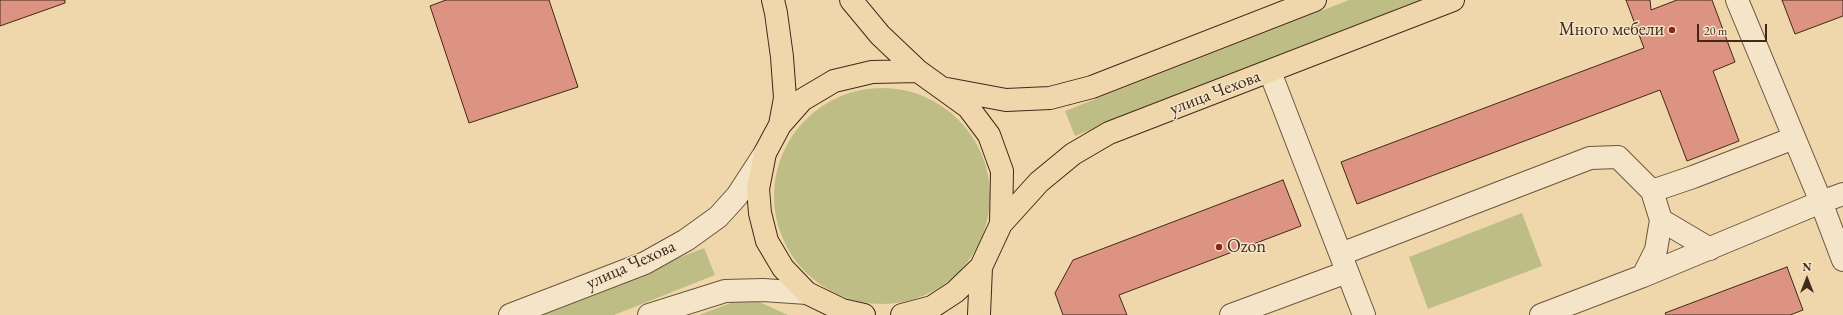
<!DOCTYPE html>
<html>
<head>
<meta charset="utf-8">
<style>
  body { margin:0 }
  #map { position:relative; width:1843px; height:315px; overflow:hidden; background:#efd7ab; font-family:"EB Garamond",serif }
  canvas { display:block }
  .north { position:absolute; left:1787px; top:259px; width:40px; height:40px; -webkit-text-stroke:3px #f5e5c8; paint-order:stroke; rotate:0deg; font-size:11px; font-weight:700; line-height:16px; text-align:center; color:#41281b }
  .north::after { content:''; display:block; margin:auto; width:14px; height:18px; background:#41281b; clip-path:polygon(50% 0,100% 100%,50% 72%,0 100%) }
  .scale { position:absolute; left:1697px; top:24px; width:70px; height:18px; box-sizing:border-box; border:2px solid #41281b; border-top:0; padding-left:5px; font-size:12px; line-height:14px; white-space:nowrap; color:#41281b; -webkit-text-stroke:3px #f5e5c8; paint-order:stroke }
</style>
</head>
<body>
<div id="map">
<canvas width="1843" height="315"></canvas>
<div class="north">N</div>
<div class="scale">20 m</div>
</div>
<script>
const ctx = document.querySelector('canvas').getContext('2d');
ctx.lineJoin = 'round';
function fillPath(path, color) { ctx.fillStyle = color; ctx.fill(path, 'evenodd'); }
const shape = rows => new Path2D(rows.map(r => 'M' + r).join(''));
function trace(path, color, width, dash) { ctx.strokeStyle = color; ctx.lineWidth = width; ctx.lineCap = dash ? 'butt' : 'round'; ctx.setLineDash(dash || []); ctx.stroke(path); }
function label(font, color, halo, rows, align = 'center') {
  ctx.font = font + ' "EB Garamond",serif'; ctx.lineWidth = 3; ctx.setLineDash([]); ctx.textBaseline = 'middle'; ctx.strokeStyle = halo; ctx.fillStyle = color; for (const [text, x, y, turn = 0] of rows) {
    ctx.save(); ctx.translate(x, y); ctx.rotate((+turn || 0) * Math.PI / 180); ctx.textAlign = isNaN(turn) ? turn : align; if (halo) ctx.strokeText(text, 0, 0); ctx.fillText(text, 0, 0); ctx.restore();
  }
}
fillPath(shape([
  [1349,0,1425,0,1075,136,1065,111],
  '774 196a108 108 0 1 1 216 0a108 108 0 1 1-216 0Z',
  [1522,213,1542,266,1428,309,1409,257],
  [704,248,715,275,614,315,534,315],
  [755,300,788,315,699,315,736,301]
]), '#bebd85');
const building = shape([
  [0,0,65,0,65,3,0,26,0,0],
  [446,0,549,0,578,87,469,123,430,6,446,0],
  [1626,0,1650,0,1651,10,1677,0,1712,0,1735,62,1713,71,1739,141,1687,161,1660,90,1357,204,1341,162,1644,48,1626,0],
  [1782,0,1843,0,1843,16,1795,34,1782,0],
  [1283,180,1301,226,1119,295,1127,315,1063,315,1055,293,1073,260,1283,180],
  [1787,267,1803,310,1790,315,1666,315,1665,313,1787,267]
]);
fillPath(building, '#dd9382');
trace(building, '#41281b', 1);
const minor = shape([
  [1737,0,1821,202,1843,194],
  [1270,72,1364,315],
  [1661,220,1710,249],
  [1341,254,1590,158,1618,157,1652,191,1693,177,1794,138],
  [1643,276,1821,202,1843,260],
  [510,315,645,263,686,240,718,217,737,196,765,153],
  [649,315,725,291,763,290,807,293],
  [1231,315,1347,272],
  [1541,315,1643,276,1656,250,1661,220,1652,191]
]);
const major = shape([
  [773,0,776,13,782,57,785,98,780,125],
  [851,0,880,35,918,71],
  [947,89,1006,100,1050,98,1092,87,1315,0],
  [1001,224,1039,182,1073,154,1109,133,1453,0],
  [864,315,842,310,807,293,783,268,767,241,760,213,758,189,765,153,780,125,802,100,834,81,872,72,918,71,968,107,989,135,1002,171,1001,224,981,267,955,292,932,307,902,315],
  [979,315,981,267]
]);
trace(minor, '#6c543f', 24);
trace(major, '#41281b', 24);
trace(minor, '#f5e5c8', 22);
trace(major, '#efd7ab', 22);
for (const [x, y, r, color] of [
  [1672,30,4,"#8f2418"],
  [1219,247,4,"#8f2418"]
]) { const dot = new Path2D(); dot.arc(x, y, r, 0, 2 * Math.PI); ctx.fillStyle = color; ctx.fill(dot); trace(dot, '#f5e5c8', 1.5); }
label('18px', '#41281b', '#f5e5c8', [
  ["Много мебели",1664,30],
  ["Ozon",1227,247,"left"]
], 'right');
label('18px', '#41281b', '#f5e5c8', [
  ["улица Чехова",1215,93,-21],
  ["улица Чехова",631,265,-24]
]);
</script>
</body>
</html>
